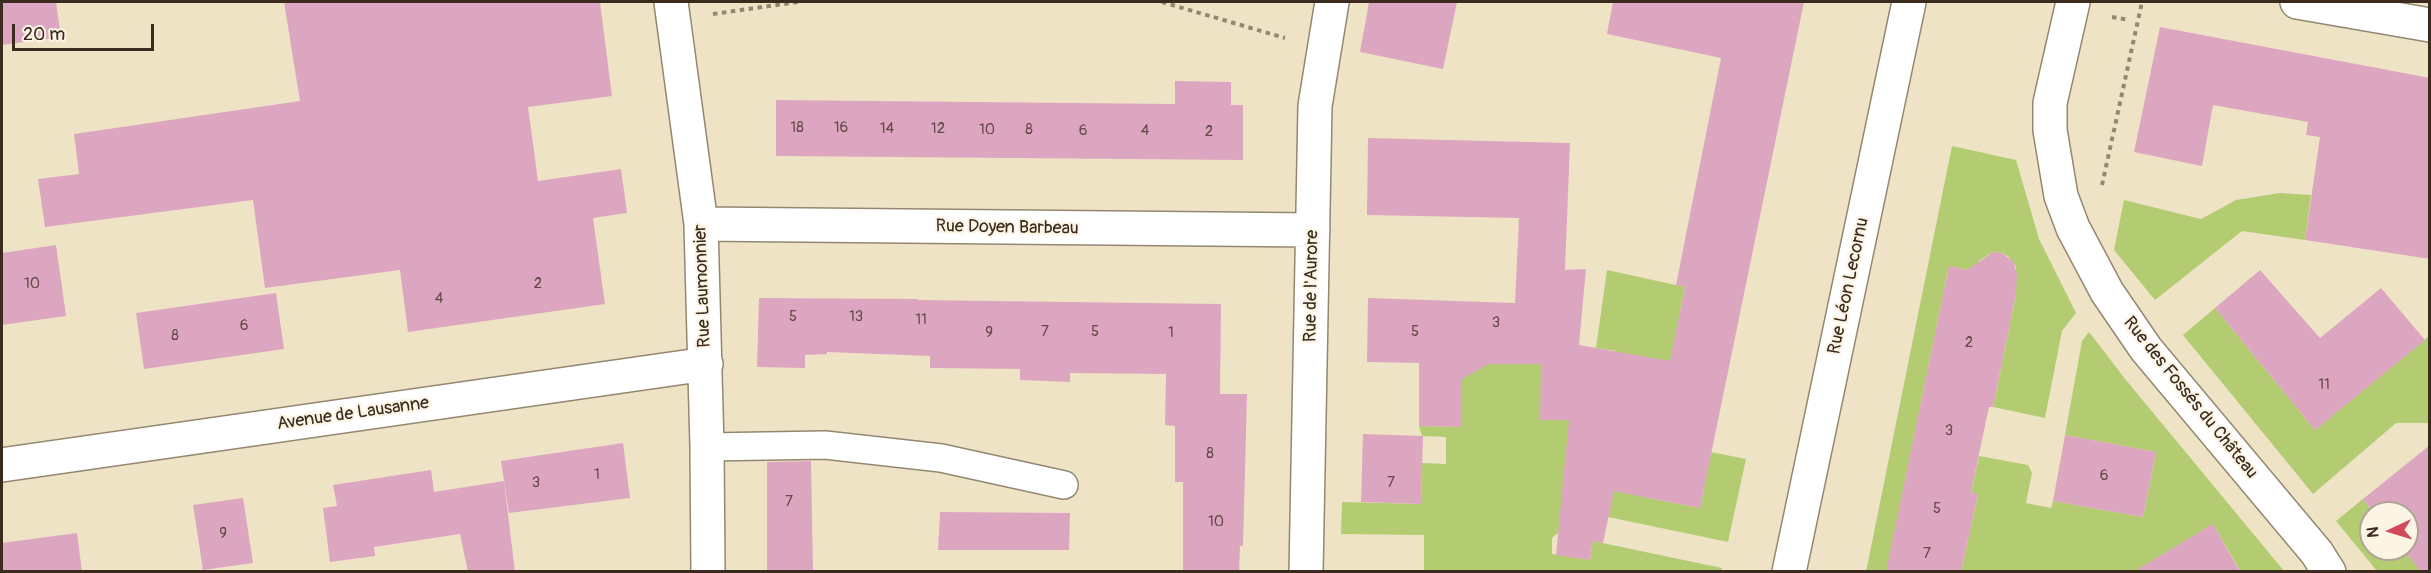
<!DOCTYPE html>
<html>
<head>
<meta charset="utf-8">
<style>
  body { margin:0 }
  #map { position:relative; width:2431px; height:573px; overflow:hidden; background:#eee4c5; font-family:Pangolin,sans-serif }
  canvas { display:block }
  .frame { position:absolute; inset:0; border:3px solid #3b2a1e; pointer-events:none }
  .north { position:absolute; left:2359px; top:501px; width:60px; height:60px; box-sizing:border-box; background:#fcf5e5; border:2px solid #afa495; border-radius:50%; rotate:266deg; font-size:16px; font-weight:700; line-height:24px; text-align:center; color:#3b2a1e }
  .north::after { content:''; display:block; margin:auto; width:21px; height:27px; background:#d1495b; clip-path:polygon(50% 0,100% 100%,50% 72%,0 100%) }
  .scale { position:absolute; left:12px; top:24px; width:142px; height:27px; box-sizing:border-box; border:3px solid #3b2a1e; border-top:0; padding-left:8px; font-size:18px; line-height:21px; white-space:nowrap; color:#3b2a1e; -webkit-text-stroke:4px #fcf5e5; paint-order:stroke }
</style>
</head>
<body>
<div id="map">
<canvas width="2431" height="573"></canvas>
<div class="frame"></div>
<div class="north">N</div>
<div class="scale">20 m</div>
</div>
<script>
const ctx = document.querySelector('canvas').getContext('2d');
ctx.lineJoin = 'round';
function fillPath(path, color) { ctx.fillStyle = color; ctx.fill(path, 'evenodd'); }
const shape = rows => new Path2D(rows.map(r => 'M' + r).join(''));
function trace(path, color, width, dash) { ctx.strokeStyle = color; ctx.lineWidth = width; ctx.lineCap = dash ? 'butt' : 'round'; ctx.setLineDash(dash || []); ctx.stroke(path); }
function label(font, color, halo, rows, align = 'center') {
  ctx.font = font + ' Pangolin,sans-serif'; ctx.lineWidth = 4.5; ctx.setLineDash([]); ctx.textBaseline = 'middle'; ctx.strokeStyle = halo; ctx.fillStyle = color; for (const [text, x, y, turn = 0] of rows) {
    ctx.save(); ctx.translate(x, y); ctx.rotate((+turn || 0) * Math.PI / 180); ctx.textAlign = isNaN(turn) ? turn : align; if (halo) ctx.strokeText(text, 0, 0); ctx.fillText(text, 0, 0); ctx.restore();
  }
}
fillPath(shape([
  [1952,146,2016,160,2039,239,2076,313,2062,331,2045,418,1993,407,2016,293,2016,267,2009,257,2002,253,1993,252,1980,260,1972,271,1949,266,1887,569,1897,571,1866,572],
  [2280,193,2311,195,2305,240,2242,231,2155,300,2114,250,2124,200,2201,219,2236,200],
  [1607,270,1685,287,1664,394,1612,383,1616,351,1596,348],
  [2215,308,2315,430,2429,336,2429,423,2396,423,2313,494,2183,335],
  [1519,331,1530,331,1570,420,1644,497,1700,508,1711,452,1746,459,1728,542,1608,517,1558,533,1552,538,1552,554,1590,560,1593,541,1722,568,1721,571,1424,571,1424,535,1341,534,1342,502,1421,504,1422,463,1446,464,1446,437,1422,436,1419,426,1462,427,1462,364,1519,364],
  [2089,332,2126,380,2284,571,2240,571,2213,524,2155,559,2162,571,1961,572,1978,494,1971,492,1979,456,2028,465,2032,473,2026,503,2051,508,2053,501,2143,517,2156,452,2065,435,2082,341],
  [2363,499,2374,513,2371,513,2371,549,2403,549,2411,559,2429,571,2377,571,2336,521]
]), '#b3cc72');
fillPath(shape([
  [2,2,56,2,61,37,2,45],
  [284,2,600,2,612,96,528,107,538,181,621,169,627,213,593,218,605,304,408,332,400,270,265,288,253,200,45,227,38,179,79,174,74,134,300,101],
  [1369,2,1457,2,1443,69,1360,52],
  [1613,2,1804,2,1700,508,1614,491,1603,543,1593,541,1590,560,1556,555,1569,420,1540,420,1541,364,1489,364,1462,379,1462,427,1419,426,1419,363,1367,362,1368,298,1515,303,1519,218,1367,215,1368,138,1570,143,1565,270,1586,269,1579,345,1670,361,1685,287,1676,285,1721,58,1607,34],
  [2160,27,2430,78,2430,259,2305,240,2320,137,2306,135,2308,122,2213,105,2202,166,2134,152],
  [1175,81,1231,82,1231,105,1243,105,1243,160,776,156,776,100,1175,104],
  [56,245,66,316,2,325,2,253],
  [1993,252,2002,253,2013,261,2017,273,2016,293,1993,407,1989,407,1971,492,1978,494,1961,572,1886,572,1949,266,1967,270],
  [2260,270,2320,338,2381,288,2425,340,2315,430,2215,308],
  [276,293,284,349,144,369,136,313],
  [759,298,918,299,918,300,1221,304,1220,394,1247,394,1243,546,1240,546,1239,572,1183,572,1183,482,1175,482,1175,426,1165,425,1166,374,1070,373,1070,382,1020,380,1020,369,930,368,930,356,827,352,827,354,805,355,805,368,757,367],
  [1363,434,1423,436,1421,504,1361,502],
  [2065,435,2156,452,2143,517,2053,501],
  [623,443,630,498,509,513,501,461],
  [2430,445,2430,572,2421,572,2403,549,2407,549,2407,513,2374,513,2363,499],
  [811,461,813,572,767,572,767,462],
  [431,470,434,492,504,481,515,572,468,572,460,534,374,547,375,556,330,562,323,508,337,506,333,485],
  [243,498,253,563,203,570,193,505],
  [940,512,1070,513,1069,550,938,550],
  [2213,524,2240,572,2133,572],
  [77,533,82,572,2,572,2,543]
]), '#dda6c0');
const service = shape([
  [707,447,825,445,941,458,1064,485]
]);
const minor = shape([
  [671,2,701,224,707,447,708,572],
  [2073,2,2050,103,2050,130,2061,196,2073,228,2107,292,2146,349,2317,553,2329,572],
  [701,224,1313,230],
  [2,465,706,364],
  [1306,572,1315,106,1332,2]
]);
const secondary = shape([
  [2297,2,2430,25],
  [1789,572,1909,2]
]);
trace(service, '#948772', 30);
trace(minor, '#948772', 36);
trace(secondary, '#948772', 36);
trace(shape([
  [1162,2,1285,38],
  [713,14,798,2],
  [2112,17,2129,20],
  [2102,185,2142,2]
]), '#948772', 4, [4.5, 4.5]);
trace(service, '#fff', 27);
trace(minor, '#fff', 33);
trace(secondary, '#fff', 33);
label('15px', '#644946', null, [
  ["18",797,128],
  ["16",841,128],
  ["14",887,129],
  ["12",938,129],
  ["10",987,130],
  ["8",1029,130],
  ["6",1083,131],
  ["4",1145,131],
  ["2",1209,132],
  ["10",32,284],
  ["2",538,284],
  ["4",439,299],
  ["5",793,317],
  ["13",856,317],
  ["11",921,320],
  ["3",1496,323],
  ["6",244,326],
  ["7",1045,332],
  ["5",1095,332],
  ["5",1415,332],
  ["9",989,333],
  ["1",1171,333],
  ["8",175,336],
  ["2",1969,343],
  ["11",2324,385],
  ["3",1949,431],
  ["8",1210,454],
  ["1",597,475],
  ["6",2104,476],
  ["3",536,483],
  ["7",1391,483],
  ["7",789,502],
  ["5",1937,509],
  ["10",1216,522],
  ["9",223,534],
  ["7",1927,554]
]);
label('18px', '#3b2a1e', '#fcf5e5', [
  ["Rue Doyen Barbeau",1007,228,1],
  ["Rue Laumonnier",703,286,-92],
  ["Rue de l'Aurore",1312,286,-89],
  ["Rue Léon Lecornu",1849,286,-78],
  ["Rue des Fossés du Château",2190,398,51],
  ["Avenue de Lausanne",353,414,-8]
]);
</script>
</body>
</html>
